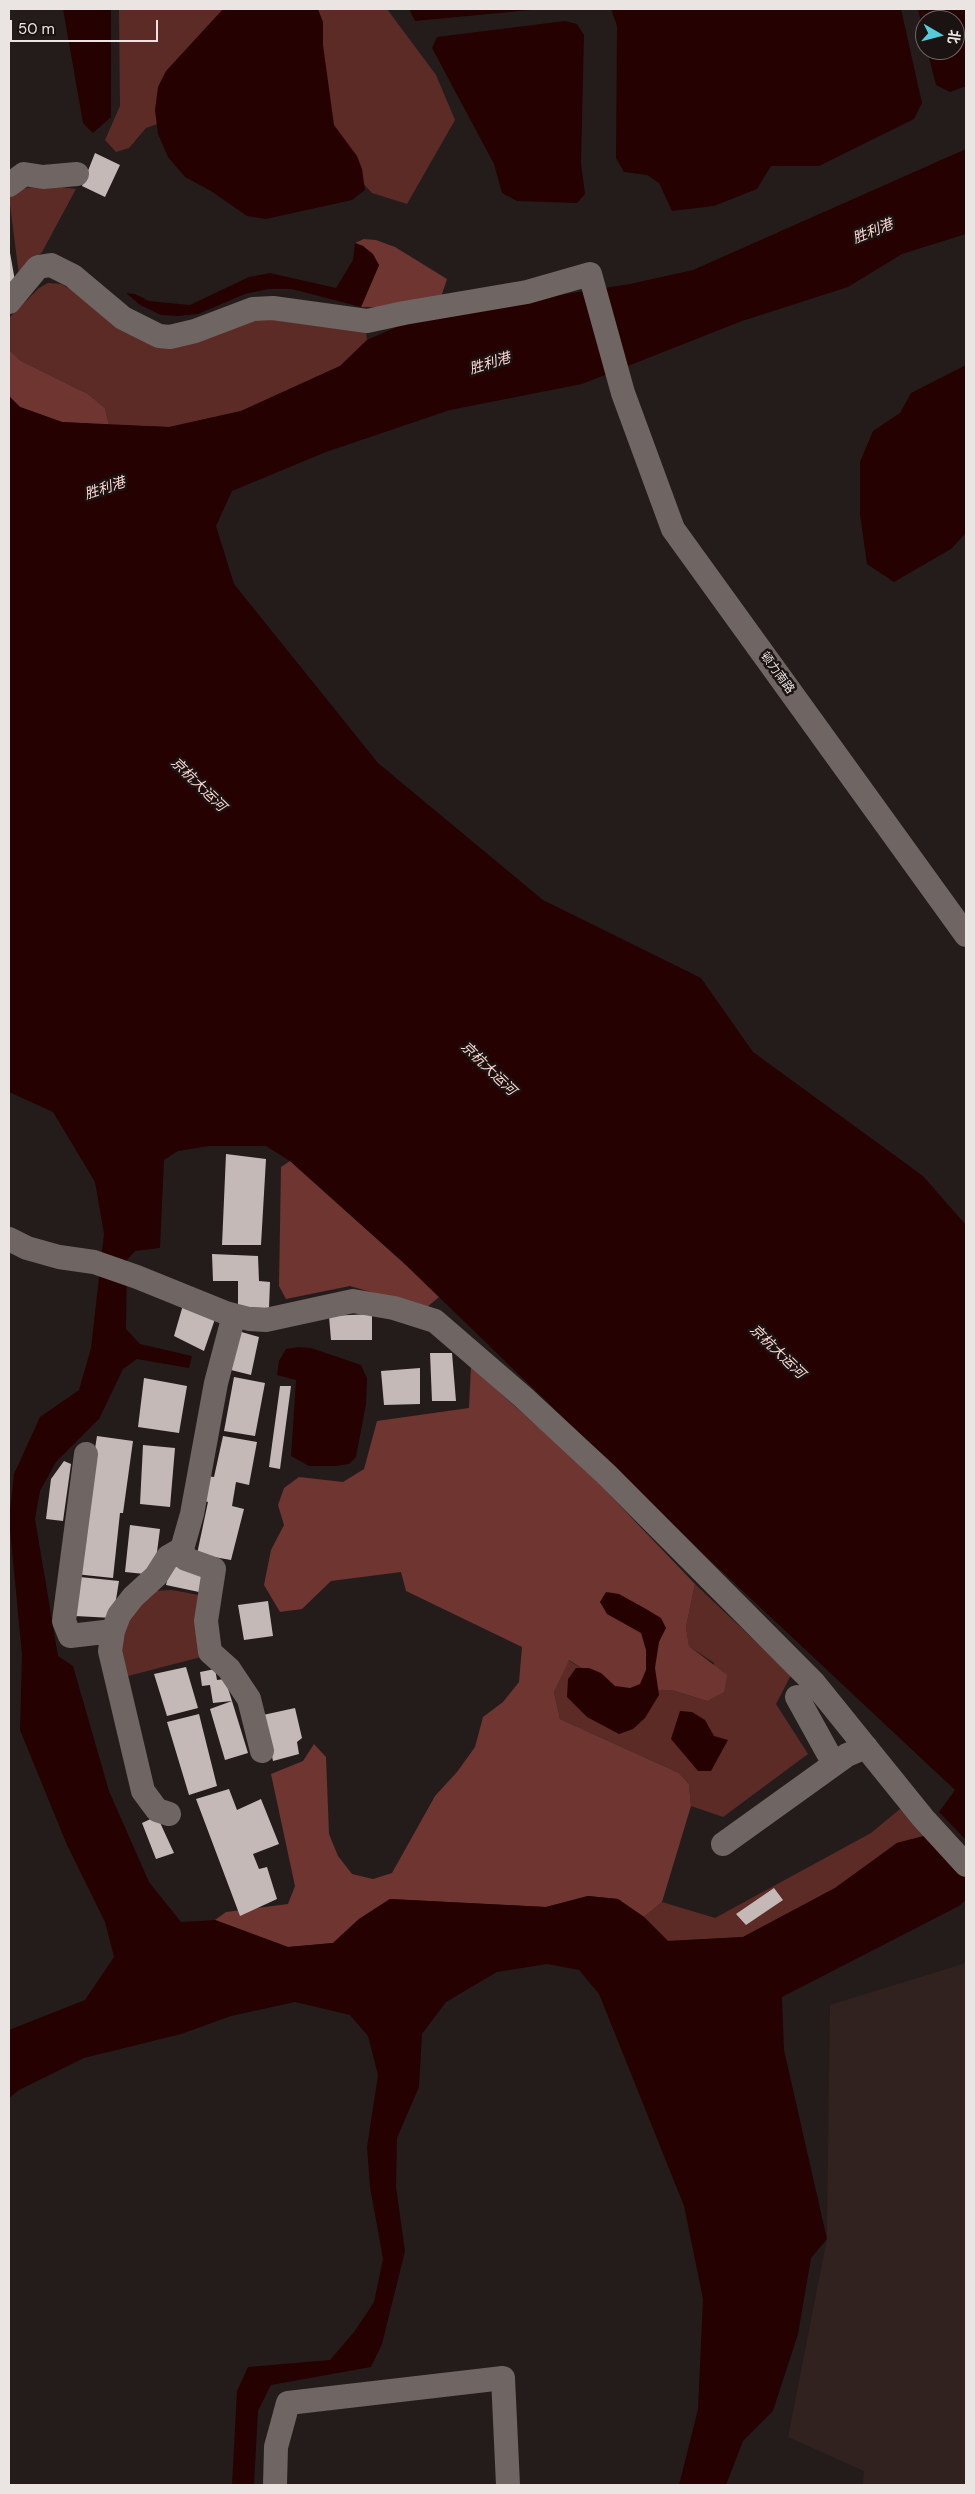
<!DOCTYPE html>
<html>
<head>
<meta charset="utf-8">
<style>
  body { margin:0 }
  #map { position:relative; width:975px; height:2494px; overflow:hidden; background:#241c1b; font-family:"DM Sans","Noto Sans SC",sans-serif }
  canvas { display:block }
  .frame { position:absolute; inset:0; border:10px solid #eae4e3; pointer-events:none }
  .north { position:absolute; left:915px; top:10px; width:50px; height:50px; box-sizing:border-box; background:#1b1312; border:1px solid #6e6766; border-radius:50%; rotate:98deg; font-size:14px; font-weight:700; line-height:20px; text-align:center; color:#eae4e3 }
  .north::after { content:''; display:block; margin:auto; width:18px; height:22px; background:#53cbda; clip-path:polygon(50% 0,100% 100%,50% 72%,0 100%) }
  .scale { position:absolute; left:10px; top:20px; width:148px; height:22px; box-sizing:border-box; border:2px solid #eae4e3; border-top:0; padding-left:6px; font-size:15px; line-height:18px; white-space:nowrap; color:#eae4e3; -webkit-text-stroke:4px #1b1312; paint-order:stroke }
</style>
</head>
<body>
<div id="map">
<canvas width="975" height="2494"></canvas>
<div class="frame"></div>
<div class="north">北</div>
<div class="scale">50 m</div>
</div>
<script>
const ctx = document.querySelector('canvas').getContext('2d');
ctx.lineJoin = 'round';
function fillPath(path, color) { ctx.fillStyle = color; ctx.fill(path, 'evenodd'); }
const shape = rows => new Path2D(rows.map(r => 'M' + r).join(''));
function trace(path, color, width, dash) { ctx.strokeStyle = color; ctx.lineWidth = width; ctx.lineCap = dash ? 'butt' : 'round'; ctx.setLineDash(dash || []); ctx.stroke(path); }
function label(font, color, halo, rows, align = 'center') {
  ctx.font = font + ' "DM Sans","Noto Sans SC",sans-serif'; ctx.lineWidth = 5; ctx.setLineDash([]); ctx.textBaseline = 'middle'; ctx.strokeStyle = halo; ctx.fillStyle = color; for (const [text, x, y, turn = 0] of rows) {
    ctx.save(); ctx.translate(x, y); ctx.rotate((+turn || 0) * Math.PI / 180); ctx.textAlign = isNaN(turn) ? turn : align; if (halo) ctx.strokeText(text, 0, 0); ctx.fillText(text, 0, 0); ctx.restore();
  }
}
fillPath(shape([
  [966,1963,966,2485,863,2485,864,2471,788,2437,827,2239,830,2005]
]), '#312220');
fillPath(shape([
  [119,9,241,9,168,120,146,128,129,148,116,152,105,140,120,106],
  [301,9,387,9,436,75,455,120,407,204,372,193,338,156],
  [46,185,76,189,42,252,19,275,9,197,21,189],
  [48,283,61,284,72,290,137,338,261,318,366,332,367,340,340,366,241,411,170,427,109,425,105,408,88,394,21,361,9,350,9,318,39,288],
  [695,1584,791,1675,776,1704,808,1754,723,1817,691,1806,689,1784,679,1773,560,1719,554,1692,568,1660,633,1700,648,1690,672,1690,707,1701,714,1663,689,1646,686,1627],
  [172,1590,204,1596,201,1657,128,1676,119,1651,128,1621,152,1591],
  [900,1809,943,1831,897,1843,835,1888,743,1937,668,1941,644,1917,662,1902,715,1918,871,1833]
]), '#5d2b26');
fillPath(shape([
  [364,239,376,240,395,247,447,279,441,297,393,307,361,307,379,265,363,246,355,243],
  [9,350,21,361,88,394,105,408,109,425,62,422,20,407,9,396],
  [290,1161,406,1265,439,1297,426,1308,350,1286,286,1299,279,1286,281,1167],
  [471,1367,585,1469,695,1584,686,1627,689,1646,727,1675,724,1692,707,1701,672,1690,648,1690,633,1700,569,1660,554,1692,560,1719,679,1773,689,1784,691,1806,662,1902,644,1917,618,1899,588,1896,546,1907,390,1899,359,1919,333,1943,288,1947,215,1920,226,1912,288,1904,295,1886,271,1774,303,1761,314,1744,326,1757,329,1834,338,1856,352,1874,373,1879,392,1873,435,1796,457,1772,475,1747,483,1717,503,1702,519,1682,522,1647,406,1591,401,1572,331,1581,302,1609,280,1612,264,1585,271,1550,284,1525,278,1505,284,1488,299,1477,343,1482,364,1469,377,1421,469,1408]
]), '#6f3530');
fillPath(shape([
  [63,9,111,9,111,117,93,133,83,123],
  [223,9,318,9,323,22,323,45,334,125,357,156,362,169,365,190,352,200,266,219,247,216,211,191,185,177,168,157,158,134,155,110,158,87,166,71],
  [409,9,542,9,415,21],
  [611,9,901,9,922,103,914,119,819,166,771,166,757,189,714,206,672,211,659,183,647,175,624,172,616,158,617,26],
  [918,9,966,9,966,86,950,92,936,85,927,50,955,50,955,20,925,20,925,40],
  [565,21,577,24,584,35,581,163,585,194,577,203,517,201,502,193,494,164,432,48,437,37],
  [966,149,966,234,902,254,848,287,742,321,582,384,450,410,326,452,232,491,216,526,234,584,378,763,543,900,701,978,753,1052,923,1176,966,1225,966,1840,939,1812,955,1790,714,1564,406,1265,290,1161,266,1146,209,1146,178,1151,164,1160,160,1248,135,1251,127,1260,126,1329,140,1344,192,1356,189,1368,137,1359,123,1369,99,1419,56,1462,40,1491,35,1519,58,1656,73,1666,109,1791,149,1882,181,1922,215,1920,288,1947,333,1943,359,1919,390,1899,546,1907,588,1896,618,1899,644,1917,668,1941,743,1937,835,1888,897,1843,943,1831,966,1856,966,1900,959,1906,782,1997,784,2050,827,2239,811,2258,798,2334,773,2411,743,2441,726,2485,679,2485,698,2409,703,2299,684,2206,599,1994,579,1970,547,1964,497,1972,446,2002,422,2034,419,2087,397,2138,396,2187,405,2251,382,2344,371,2367,271,2385,258,2411,254,2485,232,2485,237,2391,248,2367,330,2360,354,2332,374,2302,383,2259,370,2187,367,2147,378,2075,368,2036,350,2015,295,2002,231,2016,181,2034,84,2058,19,2090,9,2098,9,2030,85,2000,114,1957,105,1922,67,1845,20,1730,22,1655,9,1519,14,1474,40,1417,79,1390,91,1348,104,1234,95,1182,53,1112,9,1092,9,396,20,407,62,422,169,427,241,411,340,366,367,340,419,317,630,284,693,270],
  [355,243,363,246,373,254,379,265,361,307,292,289,268,289,245,294,198,314,178,316,161,315,140,305,126,293,135,294,149,301,190,305,249,277,270,273,336,288,353,260],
  [966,365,966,533,951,549,894,582,867,564,860,515,860,462,873,431,900,413,911,393],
  [298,1347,311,1348,361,1365,367,1378,366,1404,356,1457,349,1464,336,1466,309,1466,291,1456,296,1380,277,1375,279,1361,286,1349],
  [606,1592,619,1594,646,1609,661,1618,666,1628,659,1642,655,1668,659,1695,645,1718,633,1729,619,1734,587,1717,567,1697,568,1679,576,1668,589,1668,601,1673,615,1686,630,1688,640,1684,646,1670,646,1650,641,1633,607,1614,600,1602],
  [680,1711,692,1712,705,1720,714,1736,728,1740,711,1771,698,1771,671,1739]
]), '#260102');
fillPath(shape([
  [95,153,120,165,105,197,82,186],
  [9,247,15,281,9,282],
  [226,1154,266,1159,261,1245,222,1245],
  [212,1254,258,1256,259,1281,270,1282,269,1308,238,1307,238,1281,213,1281],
  [183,1305,215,1319,204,1351,174,1336],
  [372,1314,372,1340,331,1340,329,1316],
  [238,1331,259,1337,251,1375,231,1370],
  [430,1353,452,1353,456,1401,432,1401],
  [420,1368,420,1404,384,1405,381,1371],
  [234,1377,265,1383,255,1436,224,1431],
  [144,1378,187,1386,179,1433,138,1427],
  [280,1386,291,1386,280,1469,269,1467],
  [97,1436,133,1441,123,1513,120,1513,113,1578,75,1574],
  [223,1436,257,1442,249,1485,236,1482,232,1506,244,1509,231,1560,197,1554,208,1502,201,1500,206,1476,214,1477],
  [143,1445,175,1448,170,1507,140,1504],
  [64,1461,71,1464,63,1521,46,1519,51,1479],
  [130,1525,160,1529,154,1575,125,1572],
  [171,1565,204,1574,199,1592,166,1585],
  [80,1577,119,1581,113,1618,75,1616],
  [268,1601,273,1636,244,1640,238,1605],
  [186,1667,198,1708,167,1716,154,1674],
  [215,1669,217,1680,225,1679,232,1701,213,1703,210,1685,202,1686,200,1672],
  [232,1701,248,1753,225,1760,210,1709],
  [295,1708,302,1738,297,1742,299,1754,273,1761,263,1715],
  [199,1714,217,1786,189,1795,167,1722],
  [229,1789,237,1810,261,1799,279,1844,253,1854,259,1869,267,1867,277,1899,240,1916,196,1799],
  [157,1816,174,1853,156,1859,142,1823],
  [774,1888,783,1900,746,1925,736,1914]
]), '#c4b9b7');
trace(shape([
  [9,185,24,174,43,177,77,174],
  [9,302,38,267,51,265,73,276,123,318,159,336,170,337,195,331,253,309,273,308,367,321,404,313,527,292,590,274,623,393,673,529,966,935],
  [9,1239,27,1248,59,1257,94,1262,137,1277,226,1313,249,1319,266,1320,353,1301,394,1308,435,1321,523,1397,606,1474,814,1683,923,1818,966,1865],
  [234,1315,216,1383,192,1514,182,1549,186,1559,214,1569,206,1621,210,1652,229,1669,249,1699,262,1751],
  [86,1454,64,1621,70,1636,113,1631],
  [797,1697,834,1764],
  [169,1814,157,1810,143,1791,110,1651,113,1631,119,1615,133,1597,156,1576,168,1557,182,1549],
  [723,1844,847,1755,866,1747],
  [275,2485,276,2447,288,2403,503,2378,508,2485]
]), '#6f6563', 24);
label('12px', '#eae4e3', '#1b1312', [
  ["顿力南路",777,673,54]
]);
label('italic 14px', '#ffd7d2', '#1b1312', [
  ["胜利港",873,232,-22],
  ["胜利港",490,364,-17],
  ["胜利港",105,489,-18],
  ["京杭大运河",198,785,44],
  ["京杭大运河",488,1069,44],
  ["京杭大运河",777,1352,44]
]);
</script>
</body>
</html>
